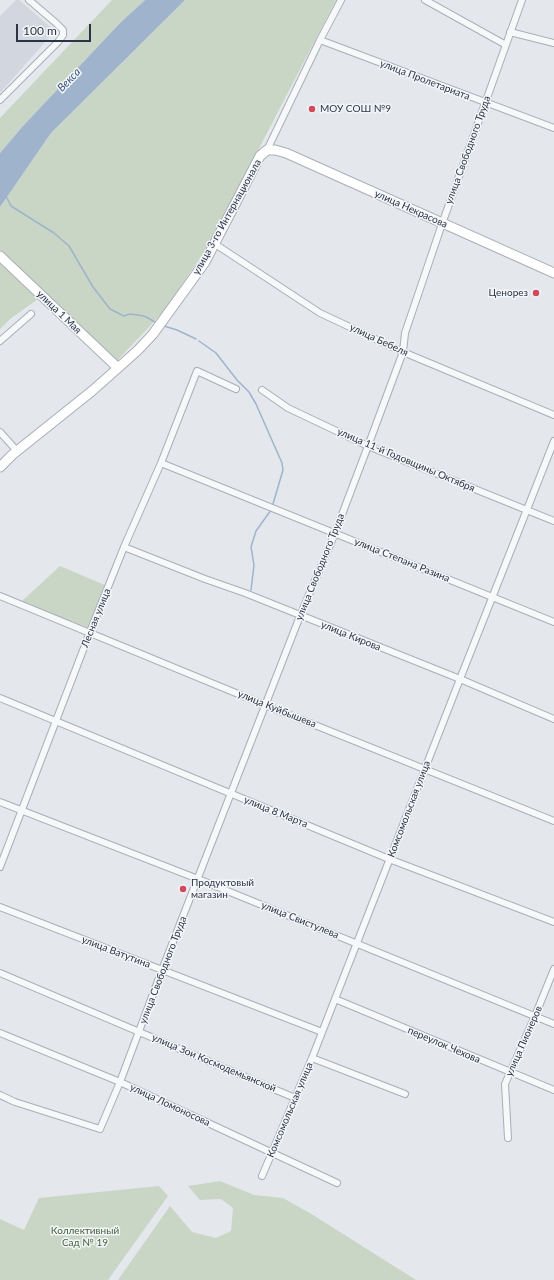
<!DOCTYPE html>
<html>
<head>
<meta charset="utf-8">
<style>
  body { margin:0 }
  #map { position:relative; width:554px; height:1280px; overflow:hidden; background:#e4e7ec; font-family:Lato,sans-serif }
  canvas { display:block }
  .scale { position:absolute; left:16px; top:24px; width:75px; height:18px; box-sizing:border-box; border:2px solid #2b3445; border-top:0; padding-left:5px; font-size:12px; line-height:14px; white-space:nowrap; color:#2b3445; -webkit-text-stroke:3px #f4f6f9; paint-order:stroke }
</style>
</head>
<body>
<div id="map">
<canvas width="554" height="1280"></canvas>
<div class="scale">100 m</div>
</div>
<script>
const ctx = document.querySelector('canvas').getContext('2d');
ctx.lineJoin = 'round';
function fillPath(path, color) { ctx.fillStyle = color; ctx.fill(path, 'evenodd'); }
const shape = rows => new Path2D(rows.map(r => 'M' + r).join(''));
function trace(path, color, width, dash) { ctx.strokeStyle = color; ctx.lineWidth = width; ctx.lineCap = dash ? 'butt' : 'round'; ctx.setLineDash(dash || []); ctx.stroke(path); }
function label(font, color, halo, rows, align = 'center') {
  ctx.font = font + ' Lato,sans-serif'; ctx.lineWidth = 3; ctx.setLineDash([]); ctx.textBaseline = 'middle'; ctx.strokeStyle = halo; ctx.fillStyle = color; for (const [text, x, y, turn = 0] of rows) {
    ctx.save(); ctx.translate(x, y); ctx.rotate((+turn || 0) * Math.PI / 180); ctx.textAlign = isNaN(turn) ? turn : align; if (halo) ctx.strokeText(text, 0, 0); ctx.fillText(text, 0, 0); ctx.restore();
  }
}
fillPath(shape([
  [16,0,19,0,55,31,0,93,0,16]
]), '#d2d6de');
fillPath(shape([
  [112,0,145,0,120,23,23,126,0,153,0,118],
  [185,0,336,0,210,243,164,311,112,366,38,299,10,319,0,329,0,207,51,133],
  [60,566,107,586,90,628,21,602],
  [220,1181,254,1195,283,1198,313,1215,416,1280,118,1280,170,1206,192,1232,216,1238,231,1231,233,1208,221,1199,200,1200,188,1186],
  [159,1186,168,1196,108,1280,0,1280,0,1219,24,1230,39,1198]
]), '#c9d6c5');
fillPath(shape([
  [145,0,185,0,51,133,0,207,0,153,23,126,120,23]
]), '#9fb4cc');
trace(shape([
  [6,196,11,206,54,233,69,246,93,287,110,309,124,316,130,314,144,316,157,323],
  [164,326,177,330,196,339],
  [199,341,216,353,237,380,249,392,256,404,282,463,283,470,273,504],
  [251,590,254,565,251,547,256,531,271,510]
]), '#9fb4cc', 1.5);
const street = shape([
  [425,0,506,45],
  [510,32,554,43],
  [320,40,554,128],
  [0,100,58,42,63,35,63,30,56,23,29,0],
  [267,150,320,40,341,0],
  [215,244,320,313,403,352,554,415],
  [0,341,31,314],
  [262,390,288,408,368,446,554,521],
  [0,432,17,451],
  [161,463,554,622],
  [124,547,205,579,245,593,460,679,554,719],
  [0,596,265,705,554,821],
  [0,698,389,859,554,922],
  [0,802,198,879,554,1024],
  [0,867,90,632,124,547,161,463,197,371,236,389],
  [0,907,322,1032],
  [0,973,295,1098],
  [335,999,554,1090],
  [0,1033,120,1082,337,1183],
  [312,1058,405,1094],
  [0,1095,15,1102,100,1129,120,1082,162,970,300,616,335,533,368,446,403,352,405,333,442,224,522,0],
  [508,1138,505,1084,535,1016,554,969],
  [262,1176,312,1058,460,679,554,441]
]);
const secondary = shape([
  [0,256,118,368],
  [0,467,12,455,92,391,118,368,138,350,153,334,205,262,260,156,267,150,275,150,286,153,554,273]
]);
trace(street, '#a9aeb7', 8);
trace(secondary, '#a9aeb7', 11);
trace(street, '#f7f8fa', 6);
trace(secondary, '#fff', 9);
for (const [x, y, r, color] of [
  [312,109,4,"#d1495b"],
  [536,293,4,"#d1495b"],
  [183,889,4,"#d1495b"]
]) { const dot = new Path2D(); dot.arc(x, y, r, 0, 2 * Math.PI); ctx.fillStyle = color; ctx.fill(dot); trace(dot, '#f4f6f9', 1.5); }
label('10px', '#2b3445', '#f4f6f9', [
  ["улица Пролетариата",425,80,21],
  ["улица Свободного Труда",468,150,-70],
  ["улица Некрасова",411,209,24],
  ["улица 3-го Интернационала",227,217,-61],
  ["улица 1 Мая",59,312,44],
  ["улица Бебеля",379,340,25],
  ["улица 11-й Годовщины Октября",406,460,23],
  ["улица Степана Разина",402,560,22],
  ["улица Свободного Труда",320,567,-68],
  ["Лесная улица",96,618,-68],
  ["улица Кирова",351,636,22],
  ["улица Куйбышева",277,709,22],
  ["Комсомольская улица",409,809,-69],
  ["улица 8 Марта",276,812,22],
  ["улица Свистулева",300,920,22],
  ["улица Ватутина",116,952,21],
  ["улица Свободного Труда",163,970,-69],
  ["улица Пионеров",524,1041,-66],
  ["переулок Чехова",444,1045,23],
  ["улица Зои Космодемьянской",214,1063,23],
  ["улица Ломоносова",170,1105,25],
  ["Комсомольская улица",290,1110,-67]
]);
label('10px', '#2b3445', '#f4f6f9', [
  ["МОУ СОШ №9",320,109],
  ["Ценорез",528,293,"right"],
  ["Продуктовый",191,883],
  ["магазин",191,895]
], 'left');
label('10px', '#3f6138', '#f4f6f9', [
  ["Коллективный",85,1231],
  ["Сад № 19",85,1243]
]);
label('italic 11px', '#34527a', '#f4f6f9', [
  ["Векса",69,80,-46]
]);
</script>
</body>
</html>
